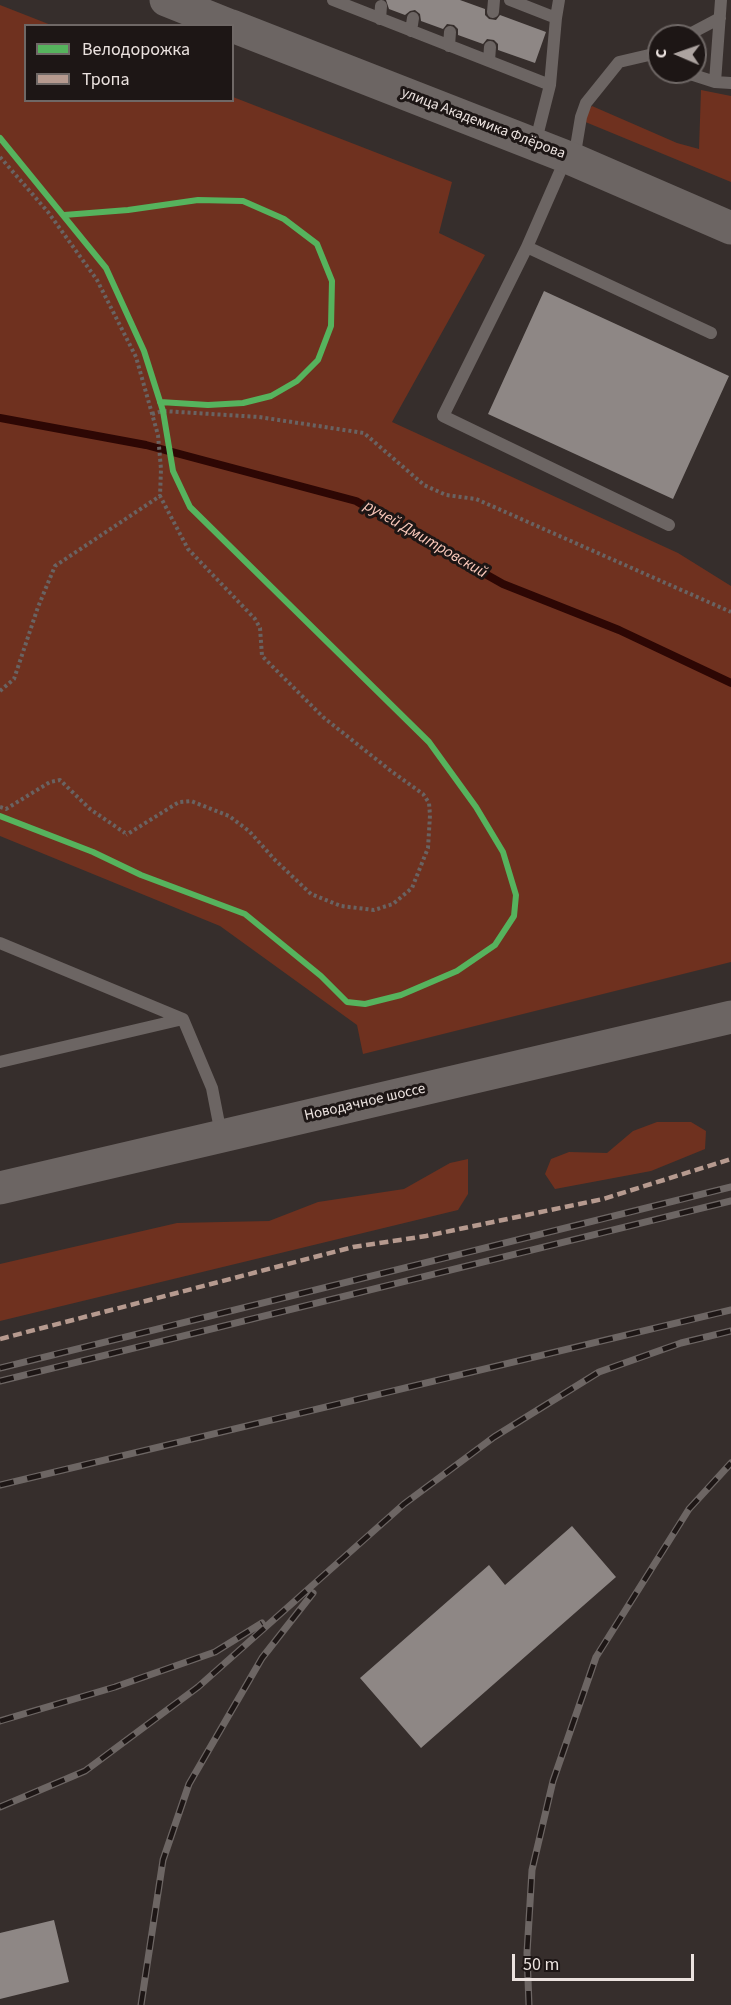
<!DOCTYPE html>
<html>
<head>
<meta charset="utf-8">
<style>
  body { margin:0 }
  #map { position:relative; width:731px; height:2005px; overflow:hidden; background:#362e2c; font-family:"Source Sans 3",sans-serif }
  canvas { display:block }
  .legend { position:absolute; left:24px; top:24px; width:210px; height:78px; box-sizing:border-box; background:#1d1615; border:2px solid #6f6866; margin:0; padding:8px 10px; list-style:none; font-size:18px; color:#ebe2df }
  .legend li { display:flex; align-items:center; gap:12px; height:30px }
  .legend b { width:30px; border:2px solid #6f6866 }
  .north { position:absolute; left:647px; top:24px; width:60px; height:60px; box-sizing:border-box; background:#1d1615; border:2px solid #6f6866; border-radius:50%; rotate:272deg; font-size:16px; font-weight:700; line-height:24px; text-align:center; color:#ebe2df }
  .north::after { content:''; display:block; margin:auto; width:21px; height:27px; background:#aca3a0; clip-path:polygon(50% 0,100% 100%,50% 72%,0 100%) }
  .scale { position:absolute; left:512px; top:1954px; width:182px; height:27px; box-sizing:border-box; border:3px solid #ebe2df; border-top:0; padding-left:8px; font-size:18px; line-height:21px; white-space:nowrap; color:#ebe2df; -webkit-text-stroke:4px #1d1615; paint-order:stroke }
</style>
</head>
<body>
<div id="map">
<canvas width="731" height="2005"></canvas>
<ul class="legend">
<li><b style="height:8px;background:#56b35d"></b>Велодорожка</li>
<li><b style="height:8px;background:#b69a8f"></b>Тропа</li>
</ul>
<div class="north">С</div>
<div class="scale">50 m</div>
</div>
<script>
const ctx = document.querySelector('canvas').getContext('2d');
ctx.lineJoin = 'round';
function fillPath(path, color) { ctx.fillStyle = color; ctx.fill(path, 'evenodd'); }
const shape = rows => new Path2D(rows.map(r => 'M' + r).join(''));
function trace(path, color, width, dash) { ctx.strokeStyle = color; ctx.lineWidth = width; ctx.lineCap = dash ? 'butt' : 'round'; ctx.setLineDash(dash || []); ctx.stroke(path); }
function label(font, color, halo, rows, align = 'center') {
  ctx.font = font + ' "Source Sans 3",sans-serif'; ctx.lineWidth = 6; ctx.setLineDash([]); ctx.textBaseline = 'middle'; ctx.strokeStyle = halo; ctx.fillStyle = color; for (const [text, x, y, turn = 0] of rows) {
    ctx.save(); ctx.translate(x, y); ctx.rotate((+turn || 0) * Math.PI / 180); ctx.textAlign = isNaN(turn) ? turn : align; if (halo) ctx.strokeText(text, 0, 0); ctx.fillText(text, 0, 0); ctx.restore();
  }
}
fillPath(shape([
  [0,5,51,25,26,26,26,100,232,100,233,97,452,182,439,233,485,255,392,422,678,553,731,586,731,962,363,1054,357,1025,220,926,0,836],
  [701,90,731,96,731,182,583,121,586,111,592,106,677,143,699,149],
  [657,1122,691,1122,706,1131,705,1149,651,1171,555,1189,545,1174,551,1159,569,1152,607,1153,633,1131],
  [468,1159,468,1194,458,1210,0,1321,0,1264,177,1223,269,1221,318,1202,404,1189,450,1163]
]), '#6f311f');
trace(shape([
  [0,418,146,445,356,501,503,584,619,630,731,683]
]), '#2d0704', 8);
fillPath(shape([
  [386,0,460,0,485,9,485,15,489,19,496,20,500,15,546,32,535,63,498,50,498,44,494,40,487,39,483,44,458,35,458,29,454,25,447,24,443,29,421,21,420,14,415,10,410,11,405,15,389,9],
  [544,291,729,376,673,499,488,414],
  [572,1526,616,1577,421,1748,360,1678,489,1565,505,1585],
  [54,1920,69,1982,0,1999,0,1933]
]), '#8e8785');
trace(shape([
  [0,157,48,212,97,280,136,357,158,435,161,469,160,496],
  [152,414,163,411,259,417,364,433,424,485,446,495,476,499,731,612],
  [0,691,14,679,38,607,55,566,160,496,188,549,255,619,260,628,262,656,323,717,391,771,423,794,429,803,430,815,428,848,412,888,393,904,374,910,341,906,311,894,275,860,249,831,229,816,191,801,179,802,126,835],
  [0,807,6,809,50,782,60,780,90,809,125,833]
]), '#696362', 4, [3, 3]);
trace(shape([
  [333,0,550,85],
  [510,0,556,18,550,85,535,144],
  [493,12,494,0],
  [556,18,559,0],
  [380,19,381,6],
  [411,31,413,18],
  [686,36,720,18],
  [449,46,450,32],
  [489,61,490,47],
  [684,72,715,82,731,83],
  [715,82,721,0],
  [566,158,527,247,443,416,669,525],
  [574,159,581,117,586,103,619,62,649,55,659,60],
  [527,247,711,333],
  [0,943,183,1019,212,1088,221,1134],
  [0,1062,183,1019]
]), '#6c6563', 12);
trace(shape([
  [166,0,231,26],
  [232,26,567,157,731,228],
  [0,1188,731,1017]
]), '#6c6563', 33);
const rail = shape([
  [0,1368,731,1187],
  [0,1381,731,1201],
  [0,1485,731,1310],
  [0,1721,115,1687,215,1652,262,1623],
  [0,1807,85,1771,198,1687,404,1504,494,1437,599,1372,681,1343,731,1331],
  [141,2005,163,1860,189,1784,262,1658,313,1593],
  [529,2005,527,1953,532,1870,553,1781,596,1657,689,1509,731,1463]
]);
trace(rail, '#6d6664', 7);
trace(rail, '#1d1615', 4.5, [14]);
trace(shape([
  [0,1339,353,1247,426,1236,603,1199,731,1159]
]), '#b69a8f', 4.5, [9, 4.5]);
trace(shape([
  [0,138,106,268,144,351,163,411,173,471,190,507,429,742,476,807,503,852,516,895,514,916,495,945,457,971,401,995,365,1004,347,1002,321,976,245,914,141,875,93,852,0,816],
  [64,215,128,210,198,200,243,201,284,219,317,244,332,281,331,326,318,360,297,381,271,396,243,403,208,405,160,402]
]), '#56b35d', 6);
label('15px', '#ebe2df', '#1d1615', [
  ["улица Академика Флёрова",483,124,21],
  ["Новодачное шоссе",365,1103,-13]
]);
label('italic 16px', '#fbc9bb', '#1d1615', [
  ["ручей Дмитровский",425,540,30]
]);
</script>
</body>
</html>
